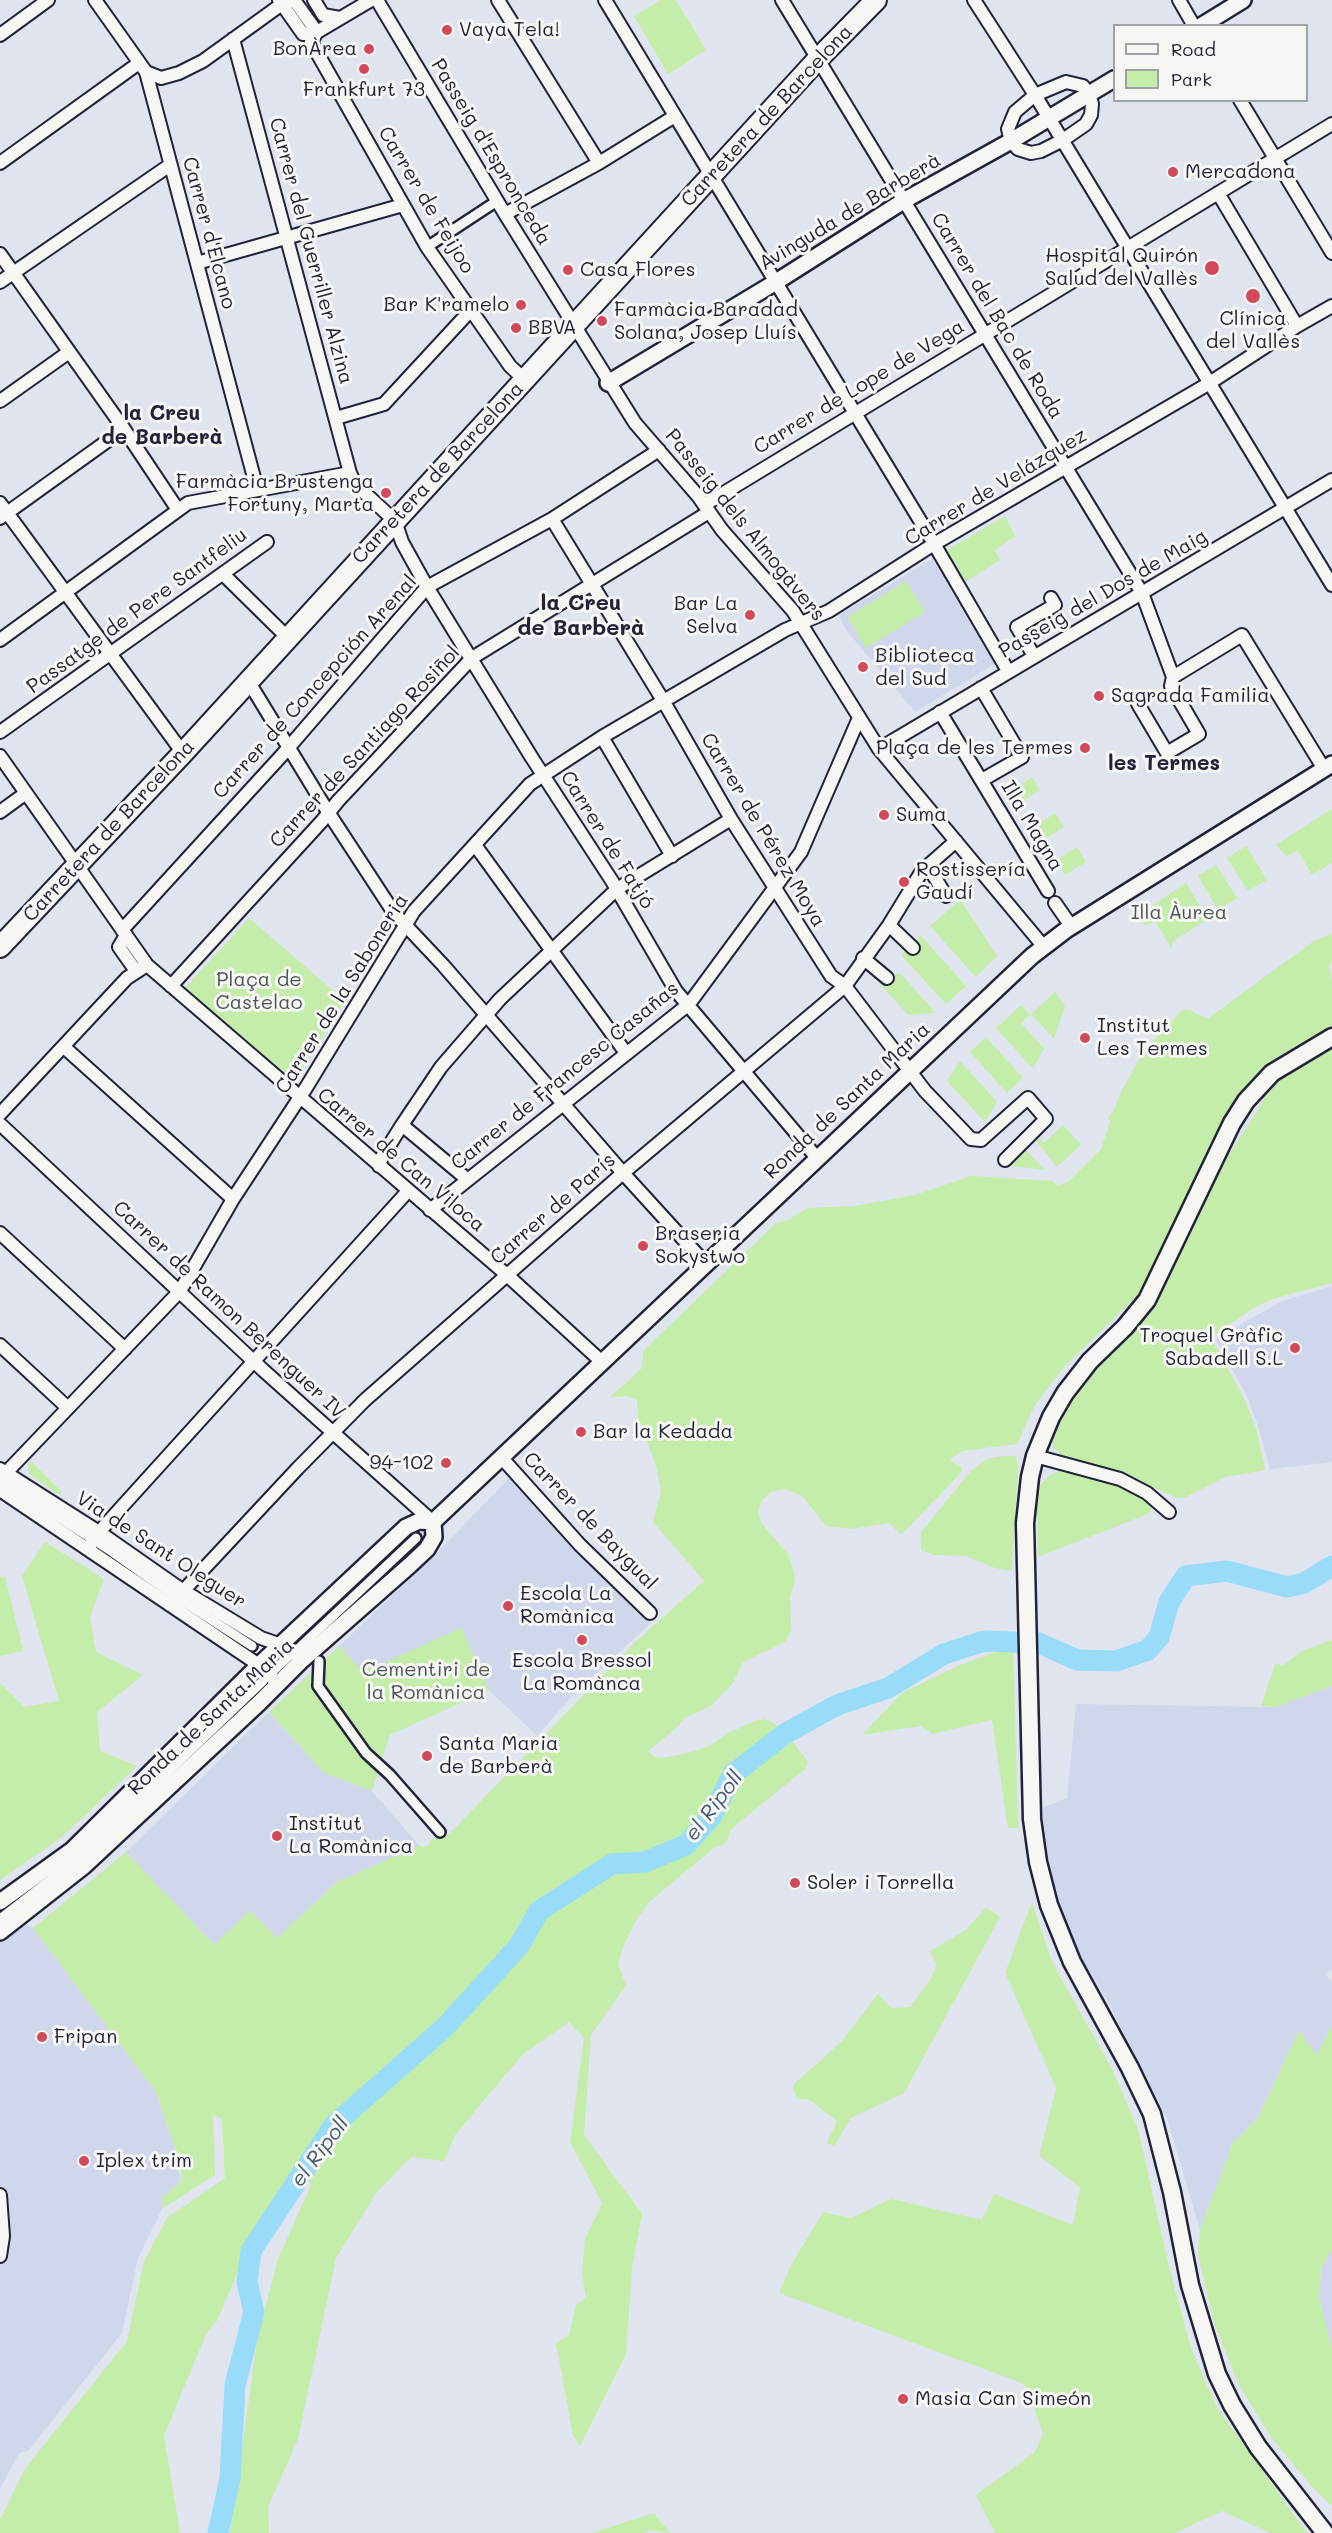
<!DOCTYPE html>
<html>
<head>
<meta charset="utf-8">
<style>
  body { margin:0 }
  #map { position:relative; width:1332px; height:2533px; overflow:hidden; background:#e0e4ef; font-family:Mali,sans-serif }
  canvas { display:block }
  .legend { position:absolute; left:1113px; top:24px; width:195px; height:78px; box-sizing:border-box; background:#f6f6f2; border:2px solid #a1a1a9; margin:0; padding:8px 10px; list-style:none; font-size:18px; color:#22223b }
  .legend li { display:flex; align-items:center; gap:12px; height:30px }
  .legend b { width:30px; border:2px solid #a1a1a9 }
</style>
</head>
<body>
<div id="map">
<canvas width="1332" height="2533"></canvas>
<ul class="legend">
<li><b style="height:8px;background:#f6f6f2"></b>Road</li>
<li><b style="height:16px;background:#c3eda8"></b>Park</li>
</ul>
</div>
<script>
const ctx = document.querySelector('canvas').getContext('2d');
ctx.lineJoin = 'round';
function fillPath(path, color) { ctx.fillStyle = color; ctx.fill(path, 'evenodd'); }
const shape = rows => new Path2D(rows.map(r => 'M' + r).join(''));
function trace(path, color, width, dash) { ctx.strokeStyle = color; ctx.lineWidth = width; ctx.lineCap = dash ? 'butt' : 'round'; ctx.setLineDash(dash || []); ctx.stroke(path); }
function label(font, color, halo, rows, align = 'center') {
  ctx.font = font + ' Mali,sans-serif'; ctx.lineWidth = 6; ctx.setLineDash([]); ctx.textBaseline = 'middle'; ctx.strokeStyle = halo; ctx.fillStyle = color; for (const [text, x, y, turn = 0] of rows) {
    ctx.save(); ctx.translate(x, y); ctx.rotate((+turn || 0) * Math.PI / 180); ctx.textAlign = isNaN(turn) ? turn : align; if (halo) ctx.strokeText(text, 0, 0); ctx.fillText(text, 0, 0); ctx.restore();
  }
}
fillPath(shape([
  [932,559,995,664,915,712,846,630,839,615],
  [1332,1286,1332,1462,1270,1469,1257,1423,1247,1396,1215,1339,1280,1302],
  [510,1477,612,1588,616,1585,651,1623,573,1695,537,1736,489,1690,461,1629,362,1673,339,1646,435,1555],
  [1332,1686,1332,1969,1325,1974,1332,1982,1332,2025,1317,2056,1299,2031,1257,2119,1233,2143,1200,2230,1167,2118,1107,2000,1081,1957,1051,1885,1042,1808,1067,1798,1076,1704,1275,1707],
  [269,1712,324,1773,372,1791,419,1845,336,1883,277,1939,214,1945,126,1852],
  [4,1916,33,1928,156,2092,176,2151,181,2182,163,2197,162,2209,138,2258,122,2333,28,2451,19,2453,0,2489,0,1919],
  [1332,2249,1332,2349,1319,2298,1321,2268]
]), '#d0d7ed');
fillPath(shape([
  [661,0,676,0,706,50,668,74,634,16],
  [1005,516,1015,536,995,550,1000,560,965,582,947,550],
  [906,581,925,612,866,648,847,617],
  [1032,777,1040,790,1020,803,1012,790],
  [1332,809,1332,863,1312,875,1298,851,1286,856,1276,845],
  [1055,813,1064,827,1043,840,1035,826],
  [1246,846,1267,880,1248,891,1227,858],
  [1077,847,1086,862,1065,875,1056,860],
  [1216,865,1237,898,1218,910,1198,876],
  [1186,883,1208,919,1172,942,1172,949,1155,921,1145,926,1138,915],
  [960,900,997,956,976,977,930,926],
  [249,918,345,1001,293,1083,183,990],
  [1332,934,1332,960,1329,966,1332,980,1332,1026,1285,1052,1262,1068,1241,1092,1226,1117,1152,1275,1139,1294,1064,1367,1035,1405,1017,1444,962,1451,949,1460,960,1466,962,1469,958,1476,901,1535,889,1523,851,1529,826,1526,802,1496,785,1489,771,1492,762,1500,758,1511,761,1523,788,1554,792,1565,795,1579,790,1598,791,1631,785,1642,743,1662,733,1683,711,1706,685,1718,674,1730,648,1751,655,1757,662,1758,687,1753,708,1747,728,1733,753,1722,765,1719,780,1727,786,1733,808,1762,805,1769,732,1828,725,1844,715,1847,649,1902,636,1920,623,1947,618,1964,626,1985,591,2035,584,2135,642,2214,632,2268,626,2354,580,2446,573,2435,556,2343,569,2335,576,2305,586,2298,582,2273,585,2239,602,2203,570,2142,584,2038,569,2022,523,2054,455,2135,444,2161,411,2157,377,2192,336,2258,298,2439,268,2507,269,2533,230,2533,258,2335,278,2259,311,2185,302,2166,246,2252,217,2321,206,2334,164,2436,180,2533,0,2533,0,2520,24,2470,127,2341,144,2261,167,2218,225,2178,222,2119,213,2115,215,2175,162,2209,163,2197,181,2182,181,2171,176,2151,156,2092,33,1928,126,1852,214,1945,250,1911,277,1938,336,1883,419,1845,423,1847,429,1845,432,1839,450,1833,635,1642,704,1581,653,1522,661,1491,657,1469,638,1417,637,1400,627,1396,609,1398,642,1368,643,1351,775,1224,788,1220,807,1208,855,1206,915,1195,971,1176,1053,1181,1058,1186,1069,1181,1101,1149,1110,1122,1108,1118,1114,1110,1121,1091,1144,1051,1182,1010,1189,1010,1207,1019,1314,941],
  [921,936,966,986,946,1004,901,955],
  [900,973,936,1013,908,1015,879,983],
  [1055,992,1065,1006,1054,1039,1031,1014],
  [1021,1005,1030,1015,1021,1023,1044,1048,1033,1069,996,1028],
  [986,1037,1023,1078,1007,1093,970,1052],
  [1332,1047,1332,1283,1272,1299,1253,1308,1211,1338,1242,1394,1256,1428,1265,1470,1225,1477,1186,1497,1176,1498,1125,1474,1074,1461,1061,1455,1053,1447,1053,1435,1066,1406,1085,1380,1149,1314,1226,1159,1256,1113,1272,1084,1311,1058],
  [960,1061,997,1102,985,1122,947,1081],
  [1063,1125,1081,1145,1057,1167,1036,1141,1039,1137,1044,1143],
  [1026,1150,1045,1170,1005,1165],
  [1003,1456,1015,1456,1018,1466,1012,1571,995,1568,966,1556,933,1555,921,1550,921,1532,971,1471,987,1459],
  [32,1462,62,1492,59,1495,29,1474,28,1463],
  [1059,1471,1105,1479,1155,1502,1148,1514,1038,1557,1037,1510,1039,1486,1050,1475],
  [45,1542,104,1579,90,1617,96,1652,143,1675,97,1712,100,1751,137,1766,62,1837,0,1880,0,1683,24,1707,59,1701,22,1576],
  [5,1576,23,1651,0,1656,0,1578],
  [461,1628,489,1690,390,1735,372,1791,324,1773,269,1712,339,1646,363,1672],
  [1332,1640,1332,1686,1275,1707,1261,1706,1275,1664,1283,1665,1302,1651],
  [1013,1648,1018,1828,1008,1828,992,1720,932,1734,920,1726,862,1735,902,1693,960,1665,998,1651],
  [1032,1902,1052,1962,1113,2071,1138,2129,1170,2271,1191,2348,1216,2406,1307,2533,1270,2533,1222,2511,1175,2533,995,2533,976,2495,1035,2452,1043,2434,1035,2411,1032,2394,1022,2383,779,2293,791,2265,823,2212,851,2218,891,2199,982,2220,994,2194,1073,2225,1080,2187,1039,2156,1056,2088,1005,1973],
  [986,1907,1000,1917,904,2093,851,2118,834,2146,827,2143,837,2121,810,2100,796,2098,793,2085,842,2041,878,1994,891,2008,910,2007,930,1980,937,1965,930,1951,966,1930],
  [1332,2025,1332,2249,1321,2268,1319,2298,1332,2349,1332,2506,1312,2487,1271,2437,1239,2385,1215,2326,1198,2255,1200,2230,1233,2143,1257,2119,1299,2031,1317,2055],
  [654,2513,670,2533,650,2530,644,2533,592,2533]
]), '#c3eda8');
trace(shape([
  [218,2533,230,2479,235,2385,254,2312,247,2282,251,2251,334,2125,445,2027,519,1946,539,1911,612,1864,645,1862,686,1845,711,1817,733,1774,786,1733,837,1705,888,1688,944,1654,984,1641,1039,1643,1077,1660,1116,1661,1148,1650,1159,1637,1169,1602,1186,1576,1227,1571,1287,1587,1304,1583,1332,1566]
]), '#98dcfa', 21);
const pedestrian = shape([
  [427,247,497,201],
  [0,1480,111,1551,176,1597,252,1646],
  [298,1649,416,1538],
  [319,1661,318,1686,366,1753,390,1775,440,1832],
  [271,1673,289,1656],
  [0,1919,76,1860,263,1681]
]);
const minor = shape([
  [95,0,146,72,257,489],
  [279,0,303,34,317,32,371,0],
  [314,0,323,15,340,18],
  [377,0,505,214,635,423,698,496,722,530,793,611,879,749,1044,947],
  [498,0,599,163],
  [605,0,930,537,1008,671],
  [782,0,1142,593,1173,677,1171,686,1199,734,1167,753,1138,704],
  [974,0,1035,95,1332,585],
  [1179,0,1194,26],
  [317,32,311,42,427,247,510,366,525,380],
  [0,35,48,0],
  [233,39,350,473,355,484,395,521,402,542,427,587,532,758,612,881,676,991,817,1158],
  [146,72,161,78,179,73,203,61,282,4,294,0,317,32],
  [1066,82,1083,86,1089,94,1092,104,1091,115,1086,124,1063,140,1041,151,1031,153,1018,149,1011,141,1008,129,1015,112,1035,95,1066,82],
  [1240,100,1332,253],
  [0,163,139,63],
  [1218,193,1297,326],
  [505,214,599,163,675,116],
  [0,254,124,429,178,510],
  [197,263,403,205],
  [0,282,170,165],
  [0,401,69,352],
  [336,418,384,404,470,311],
  [0,503,183,753],
  [704,505,1332,124],
  [0,518,124,429],
  [552,519,664,702,731,819,831,976,845,986,925,1091,971,1139,981,1140,1028,1098,1046,1119,1005,1160],
  [223,574,287,637],
  [0,640,188,503,350,473],
  [1034,656,1017,627,1055,605,1051,598],
  [1173,677,1242,635,1324,769],
  [247,679,328,812,394,913,443,965,623,1173,705,1263],
  [981,688,1022,757,982,780],
  [940,712,1048,891],
  [0,732,267,542],
  [602,737,672,856],
  [879,749,1332,480],
  [0,756,147,965,507,1275,602,1362],
  [0,812,26,793],
  [475,845,626,1053],
  [928,866,946,896],
  [1055,903,1071,926],
  [889,925,913,948],
  [122,930,283,754,427,587,552,519,659,450],
  [126,935,119,947,136,971],
  [863,958,887,978],
  [171,986,322,821,338,801,472,658,709,512],
  [64,1047,233,1199],
  [0,1114,127,978,147,965],
  [0,1124,263,1370,433,1522],
  [402,1125,468,1180],
  [379,1166,382,1157,402,1125,441,1067,500,999,617,889,731,819],
  [430,1210,689,1004,801,852,859,718],
  [0,1233,125,1349],
  [0,1345,68,1408],
  [1035,1456,1120,1479,1147,1493,1169,1512],
  [501,1457,580,1545,650,1613],
  [0,1469,99,1532,182,1590,261,1638,287,1647,302,1660],
  [0,1479,180,1291,233,1199,304,1091,414,911,530,784,602,737,785,630,829,611,934,544,1208,384,1297,326,1332,306],
  [0,1490,259,1665,278,1684],
  [88,1548,99,1532,408,1191],
  [170,1605,298,1468,365,1400,623,1173,845,986,889,925,922,871,956,841],
  [0,2195,3,2236,0,2256]
]);
const tertiary = shape([
  [1201,26,1243,0],
  [608,383,776,282,905,200,1011,141,1114,79],
  [433,1522,1032,956,1066,930,1332,764],
  [0,1902,72,1850,259,1665,406,1527,419,1521,433,1522],
  [0,1932,84,1866,259,1703,302,1660,410,1565,427,1549,434,1537,433,1522]
]);
const secondary = shape([
  [1325,2533,1258,2447,1232,2405,1217,2374,1190,2285,1172,2192,1152,2114,1130,2068,1072,1962,1049,1905,1038,1862,1032,1819,1025,1523,1030,1477,1035,1456,1051,1417,1065,1393,1090,1361,1125,1327,1147,1300,1232,1123,1246,1101,1272,1073,1332,1037]
]);
const primary = shape([
  [0,947,183,753,817,60,876,0]
]);
trace(pedestrian, '#22223b', 14);
trace(minor, '#22223b', 16);
trace(tertiary, '#22223b', 20);
trace(secondary, '#22223b', 21);
trace(primary, '#22223b', 24);
trace(pedestrian, '#f6f6f2', 9);
trace(minor, '#f6f6f2', 12);
trace(tertiary, '#f6f6f2', 15);
trace(secondary, '#f6f6f2', 16);
trace(primary, '#f6f6f2', 20);
for (const [x, y, r, color] of [
  [447,30,6,"#d1495b"],
  [369,49,6,"#d1495b"],
  [364,69,6,"#d1495b"],
  [1173,172,6,"#d1495b"],
  [1212,268,8,"#d1495b"],
  [568,270,6,"#d1495b"],
  [1253,296,8,"#d1495b"],
  [521,305,6,"#d1495b"],
  [602,321,6,"#d1495b"],
  [516,328,6,"#d1495b"],
  [386,493,6,"#d1495b"],
  [750,615,6,"#d1495b"],
  [863,667,6,"#d1495b"],
  [1099,696,6,"#d1495b"],
  [1085,748,6,"#d1495b"],
  [884,815,6,"#d1495b"],
  [904,882,6,"#d1495b"],
  [1085,1038,6,"#d1495b"],
  [643,1246,6,"#d1495b"],
  [1295,1348,6,"#d1495b"],
  [581,1432,6,"#d1495b"],
  [446,1463,6,"#d1495b"],
  [508,1606,6,"#d1495b"],
  [582,1640,6,"#d1495b"],
  [427,1756,6,"#d1495b"],
  [277,1836,6,"#d1495b"],
  [795,1883,6,"#d1495b"],
  [42,2037,6,"#d1495b"],
  [84,2161,6,"#d1495b"],
  [903,2399,6,"#d1495b"]
]) { const dot = new Path2D(); dot.arc(x, y, r, 0, 2 * Math.PI); ctx.fillStyle = color; ctx.fill(dot); trace(dot, '#f6f6f2', 2); }
label('20px', '#22223b', '#f6f6f2', [
  ["Vaya Tela!",459,30],
  ["BonÀrea",357,49,"right"],
  ["Frankfurt 73",364,90,"center"],
  ["Mercadona",1185,172],
  ["Hospital Quirón",1198,256,"right"],
  ["Salud del Vallès",1198,279,"right"],
  ["Casa Flores",580,270],
  ["Bar K'ramelo",509,305,"right"],
  ["Farmàcia Baradad",614,310],
  ["Solana, Josep Lluís",614,333],
  ["Clínica",1253,319,"center"],
  ["del Vallès",1253,342,"center"],
  ["BBVA",528,328],
  ["Farmàcia Brustenga",374,482,"right"],
  ["Fortuny, Marta",374,505,"right"],
  ["Bar La",738,604,"right"],
  ["Selva",738,627,"right"],
  ["Biblioteca",875,656],
  ["del Sud",875,679],
  ["Sagrada Familia",1111,696],
  ["Plaça de les Termes",1073,748,"right"],
  ["Suma",896,815],
  ["Rostissería",916,870],
  ["Gaudí",916,893],
  ["Institut",1097,1026],
  ["Les Termes",1097,1049],
  ["Braseria",655,1234],
  ["Sokystwo",655,1257],
  ["Troquel Gràfic",1283,1336,"right"],
  ["Sabadell S.L",1283,1359,"right"],
  ["Bar la Kedada",593,1432],
  ["94-102",434,1463,"right"],
  ["Escola La",520,1594],
  ["Romànica",520,1617],
  ["Escola Bressol",582,1661,"center"],
  ["La Romànca",582,1684,"center"],
  ["Santa Maria",439,1744],
  ["de Barberà",439,1767],
  ["Institut",289,1824],
  ["La Romànica",289,1847],
  ["Soler i Torrella",807,1883],
  ["Fripan",54,2037],
  ["Iplex trim",96,2161],
  ["Masia Can Simeón",915,2399]
], 'left');
label('20px', '#22223b', '#f6f6f2', [
  ["Carretera de Barcelona",767,116,-47],
  ["Passeig d'Espronceda",491,152,59],
  ["Carrer de Feijoo",426,200,59],
  ["Avinguda de Barberà",850,212,-31],
  ["Carrer d'Elcano",209,233,75],
  ["Carrer del Guerriller Alzina",311,251,75],
  ["Carrer del Bac de Roda",997,316,59],
  ["Carrer de Lope de Vega",859,387,-31],
  ["Carretera de Barcelona",438,473,-47],
  ["Carrer de Velázquez",996,487,-31],
  ["Passeig dels Almogàvers",745,525,51],
  ["Passeig del Dos de Maig",1103,594,-30],
  ["Passatge de Pere Santfeliu",137,611,-36],
  ["Carrer de Concepción Arenal",315,687,-48],
  ["Carrer de Santiago Rosiñol",365,747,-47],
  ["Illa Magna",1032,826,59],
  ["Carrer de Pérez Moya",763,830,59],
  ["Carretera de Barcelona",109,831,-47],
  ["Carrer de Fatjó",607,840,58],
  ["Carrer de la Saboneria",342,994,-58],
  ["Carrer de Francesc Casañas",565,1076,-39],
  ["Ronda de Santa Maria",847,1101,-43],
  ["Carrer de Can Viloca",401,1160,40],
  ["Carrer de París",553,1209,-41],
  ["Carrer de Ramon Berenguer IV",229,1310,43],
  ["Carrer de Baygual",590,1521,46],
  ["Via de Sant Oleguer",161,1550,33],
  ["Ronda de Santa Maria",211,1717,-43]
]);
label('20px', '#4a5556', '#f6f6f2', [
  ["Illa Àurea",1179,913],
  ["Plaça de",259,980],
  ["Castelao",259,1003],
  ["Cementiri de",426,1670],
  ["la Romànica",426,1693]
]);
label('bold 21px', '#22223b', '#f6f6f2', [
  ["la Creu",162,414],
  ["de Barberà",162,438],
  ["les Termes",1164,764]
]);
label('italic 21px', '#455a74', '#f6f6f2', [
  ["el Ripoll",714,1806,-53],
  ["el Ripoll",320,2152,-53]
]);
label('bold 22px', '#22223b', '#f6f6f2', [
  ["la Creu",581,603],
  ["de Barberà",581,628]
]);
</script>
</body>
</html>
